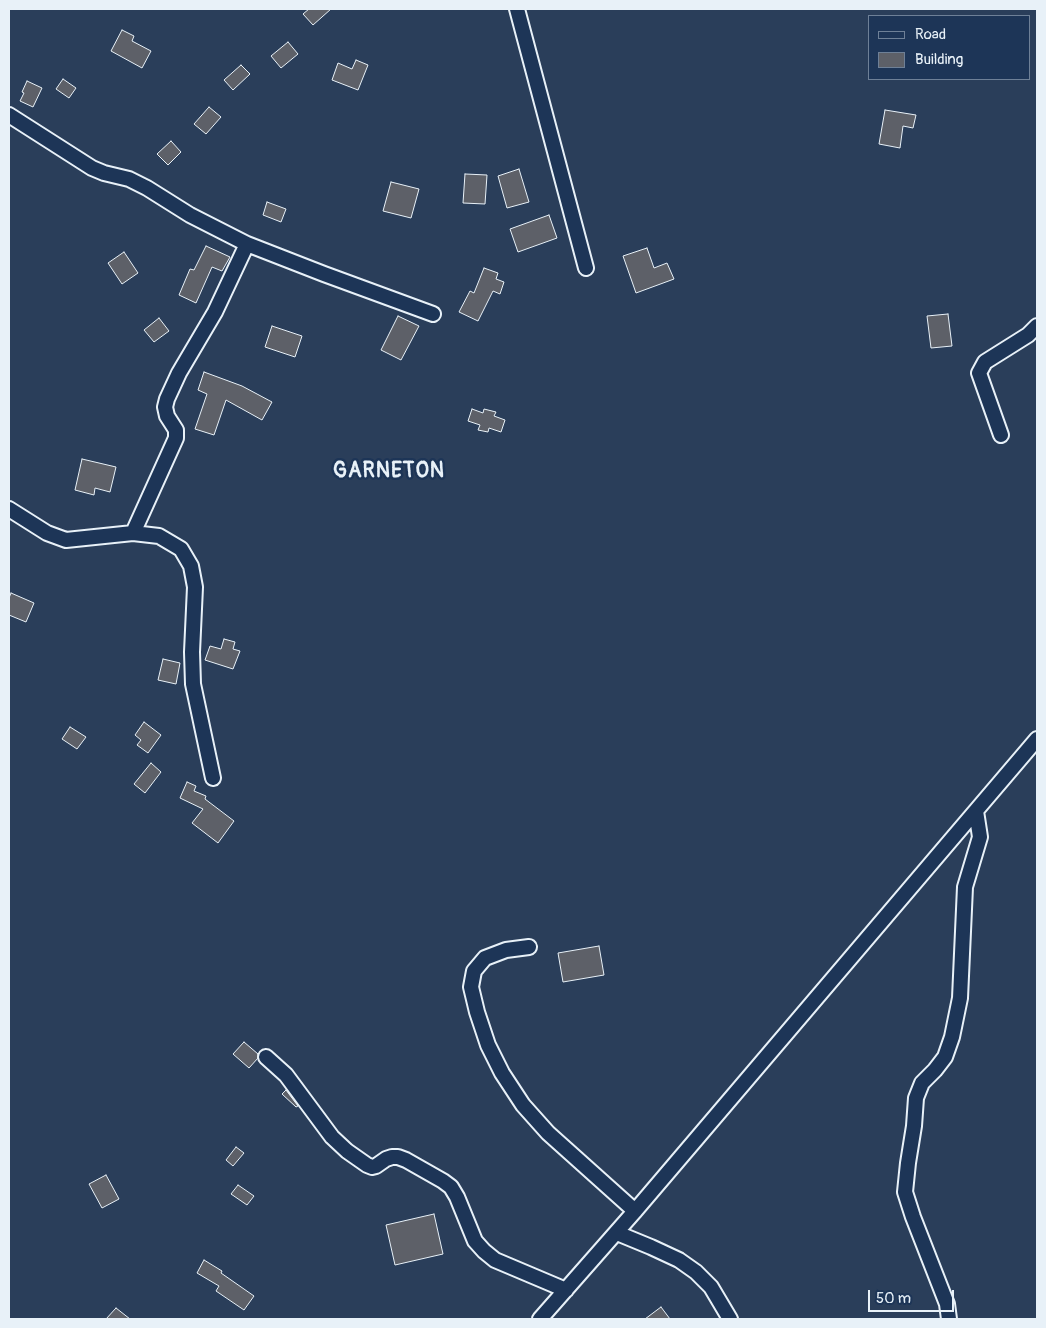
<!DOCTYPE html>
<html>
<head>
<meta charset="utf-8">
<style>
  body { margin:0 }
  #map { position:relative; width:1046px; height:1328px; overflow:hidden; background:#2a3e5a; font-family:Pangolin,sans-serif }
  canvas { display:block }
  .frame { position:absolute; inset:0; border:10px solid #e8f1f8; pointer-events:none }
  .legend { position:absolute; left:868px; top:15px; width:162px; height:65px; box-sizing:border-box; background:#1d3557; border:1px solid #6e8097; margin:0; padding:6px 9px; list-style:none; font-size:15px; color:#e8f1f8 }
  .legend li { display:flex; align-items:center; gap:10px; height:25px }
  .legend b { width:25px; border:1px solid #6e8097 }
  .scale { position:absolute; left:868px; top:1290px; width:86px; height:22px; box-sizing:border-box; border:2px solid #e8f1f8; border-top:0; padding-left:6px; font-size:15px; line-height:18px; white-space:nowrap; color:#e8f1f8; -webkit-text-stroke:4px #1d3557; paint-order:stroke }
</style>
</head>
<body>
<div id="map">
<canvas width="1046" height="1328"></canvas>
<div class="frame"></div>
<ul class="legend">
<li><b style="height:6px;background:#1d3557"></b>Road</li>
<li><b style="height:14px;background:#5d6068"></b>Building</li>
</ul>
<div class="scale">50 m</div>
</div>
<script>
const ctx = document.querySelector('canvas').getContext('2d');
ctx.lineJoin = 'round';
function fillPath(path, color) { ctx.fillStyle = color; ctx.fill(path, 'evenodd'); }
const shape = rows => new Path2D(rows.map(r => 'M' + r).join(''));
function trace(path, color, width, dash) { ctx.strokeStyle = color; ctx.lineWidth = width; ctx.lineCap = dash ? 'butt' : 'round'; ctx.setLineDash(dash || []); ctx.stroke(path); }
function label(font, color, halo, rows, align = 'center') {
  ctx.font = font + ' Pangolin,sans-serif'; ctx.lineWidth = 5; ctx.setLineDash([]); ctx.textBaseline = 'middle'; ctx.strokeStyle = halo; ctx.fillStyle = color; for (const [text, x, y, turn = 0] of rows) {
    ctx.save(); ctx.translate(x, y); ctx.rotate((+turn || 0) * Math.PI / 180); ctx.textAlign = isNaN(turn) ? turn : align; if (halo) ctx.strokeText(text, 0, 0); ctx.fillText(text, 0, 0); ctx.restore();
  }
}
const building = shape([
  [309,9,331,9,313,25,303,14,309,9],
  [122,30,134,36,132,41,151,51,142,68,111,51,122,30],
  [288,42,298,54,281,68,271,56,288,42],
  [356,60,368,65,358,90,332,80,338,63,352,69,356,60],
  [241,65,250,74,233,90,224,80,241,65],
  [63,79,76,88,69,98,56,89,63,79],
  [27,81,42,88,33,107,20,101,24,93,22,92,27,81],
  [209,107,221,117,206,134,194,124,209,107],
  [885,110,916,115,913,128,903,126,900,148,879,144,885,110],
  [171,141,181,152,168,165,157,154,171,141],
  [519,169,529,202,507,208,498,176,519,169],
  [465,174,487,175,485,204,463,203,465,174],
  [391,182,419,189,411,218,383,211,391,182],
  [267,202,286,209,281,222,263,215,267,202],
  [549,215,557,238,518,252,510,229,549,215],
  [206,246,230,257,222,271,212,267,196,303,179,295,190,269,194,270,206,246],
  [647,248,654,268,667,263,674,279,636,293,623,256,647,248],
  [124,252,138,273,122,284,108,263,124,252],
  [484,268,498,273,496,279,504,282,500,294,493,291,478,321,459,312,470,291,474,293,484,268],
  [948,314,952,346,931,348,927,316,948,314],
  [398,316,419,326,401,360,381,350,398,316],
  [159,318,169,331,154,342,144,330,159,318],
  [272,326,302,336,295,357,265,347,272,326],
  [204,372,242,386,272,402,262,420,226,400,214,435,195,429,207,394,198,390,204,372],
  [472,409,483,413,484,409,496,412,494,416,505,420,501,432,489,428,488,432,478,430,480,425,468,421,472,409],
  [82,459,116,467,110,492,95,488,94,495,75,490,82,459],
  [11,593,34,603,26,622,9,615,9,598,11,593],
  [224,639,235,642,233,649,240,651,233,669,205,660,210,646,221,649,224,639],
  [163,659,180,663,176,684,158,680,163,659],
  [144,722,161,735,148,753,137,745,141,740,135,735,144,722],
  [70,727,86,737,77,749,62,739,70,727],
  [151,763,161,772,145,793,134,784,151,763],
  [187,782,196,786,194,791,206,796,205,799,234,821,218,843,192,823,203,809,180,798,187,782],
  [599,946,604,975,563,982,558,953,599,946],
  [244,1042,258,1054,258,1058,249,1068,233,1054,244,1042],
  [286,1090,298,1106,296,1107,282,1094,286,1090],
  [236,1147,244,1153,233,1166,226,1160,236,1147],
  [106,1175,119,1199,102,1208,89,1184,106,1175],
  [238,1185,254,1196,247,1205,231,1194,238,1185],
  [434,1214,443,1254,395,1265,386,1225,434,1214],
  [204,1260,222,1271,221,1273,254,1296,244,1310,216,1291,219,1286,197,1273,204,1260],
  [661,1307,670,1319,645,1319,661,1307],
  [116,1308,130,1319,106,1319,116,1308]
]);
fillPath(building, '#5d6068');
trace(building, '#e8f1f8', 1);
const minor = shape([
  [517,9,586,268],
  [9,115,92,168,104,173,129,179,147,188,190,215,247,244,324,274,433,314],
  [1001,435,979,373,985,362,1028,335,1037,326],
  [9,509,47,533,66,540,133,533,159,536,181,549,191,566,195,587,192,652,193,684,213,778],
  [133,533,176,438,176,430,167,416,165,407,167,399,179,373,215,312,247,244],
  [529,947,506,950,485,958,474,971,471,987,477,1012,488,1045,502,1073,523,1105,548,1133,635,1211],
  [266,1057,286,1075,332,1137,347,1151,367,1165,372,1167,376,1166,386,1159,392,1157,398,1157,406,1160,443,1181,451,1187,457,1197,475,1241,484,1251,495,1260,566,1290],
  [617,1233,651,1247,679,1260,696,1272,711,1287,730,1319],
  [540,1319,635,1211,1037,739],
  [949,1319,947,1304,913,1217,905,1192,908,1163,914,1126,916,1098,922,1083,935,1070,945,1057,952,1037,960,998,965,887,980,837,976,811]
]);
trace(minor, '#e8f1f8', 18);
trace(minor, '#1d3557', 14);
ctx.letterSpacing = '1px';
label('bold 21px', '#e8f1f8', '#1d3557', [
  ["GARNETON",389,472]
]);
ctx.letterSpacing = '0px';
</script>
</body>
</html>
